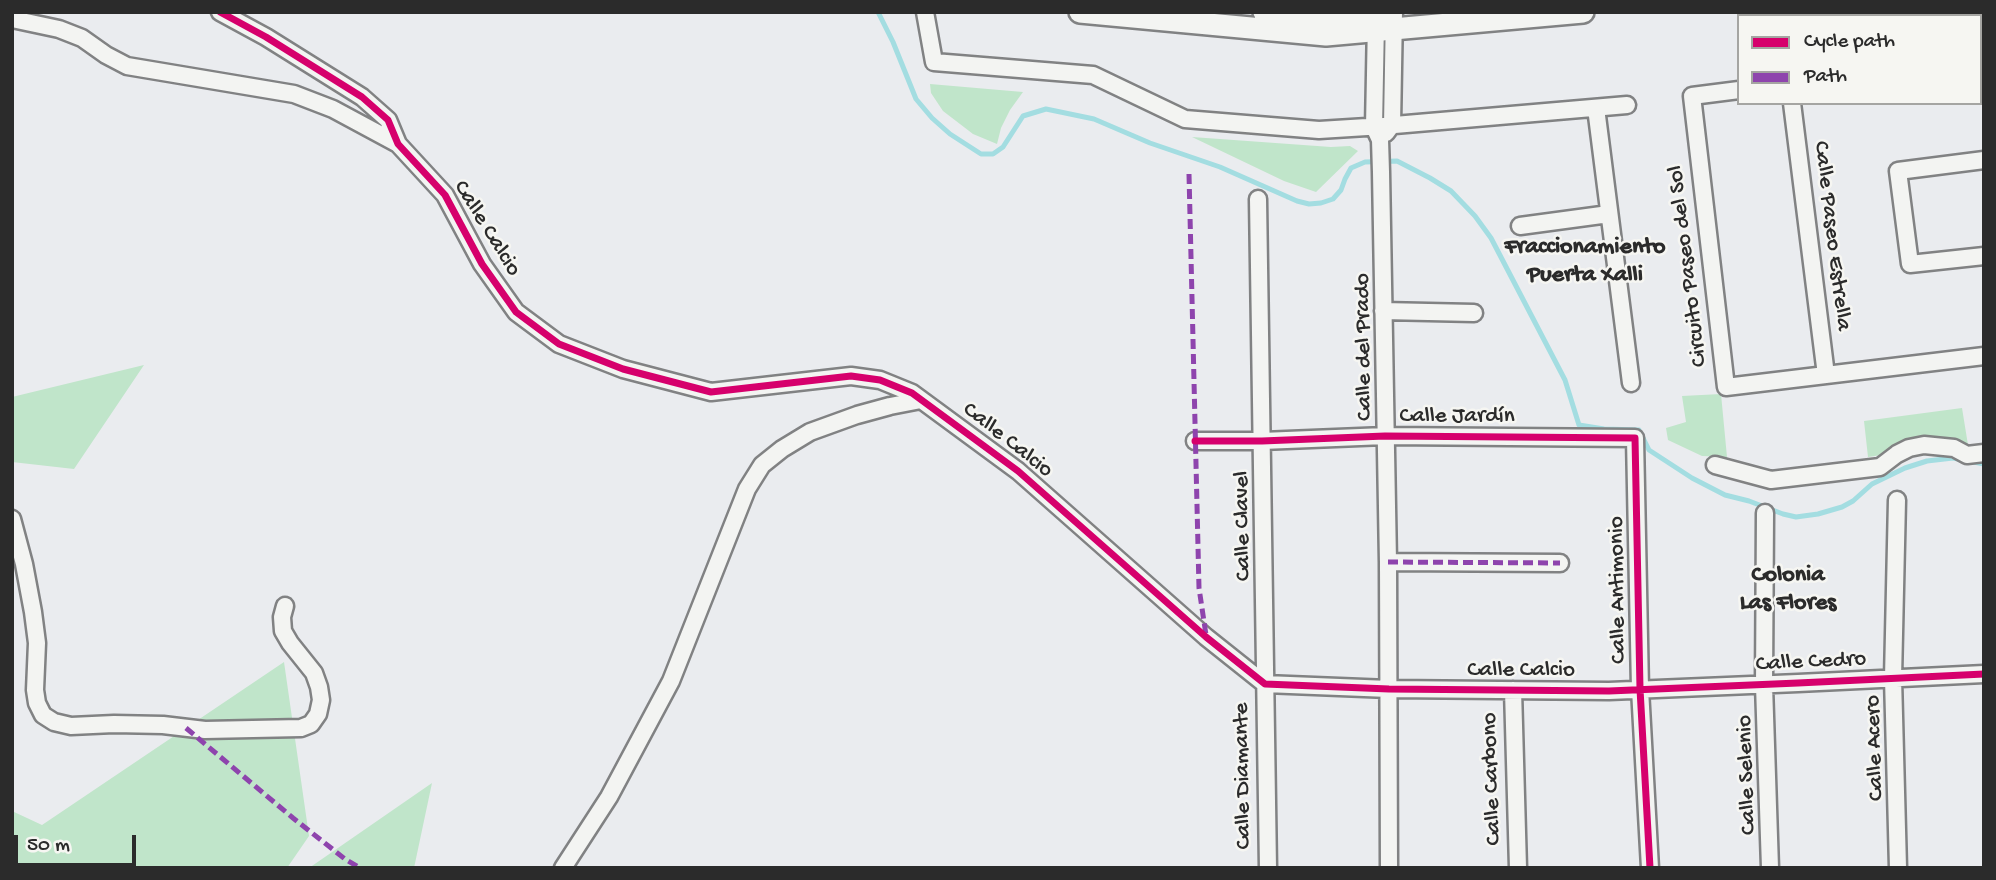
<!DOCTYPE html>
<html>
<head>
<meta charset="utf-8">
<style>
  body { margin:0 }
  #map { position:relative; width:1996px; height:880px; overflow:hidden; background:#eaecef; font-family:"Gochi Hand",sans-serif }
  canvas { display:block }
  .frame { position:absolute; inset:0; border:14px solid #2b2b2b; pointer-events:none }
  .legend { position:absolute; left:1737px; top:14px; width:245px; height:91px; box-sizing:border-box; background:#f6f6f2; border:2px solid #a5a5a2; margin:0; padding:9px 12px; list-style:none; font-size:21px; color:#2b2b2b }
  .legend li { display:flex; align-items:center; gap:14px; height:35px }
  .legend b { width:35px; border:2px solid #a5a5a2 }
  .scale { position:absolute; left:14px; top:835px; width:122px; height:32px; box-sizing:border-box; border:4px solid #2b2b2b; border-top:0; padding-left:9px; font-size:21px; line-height:24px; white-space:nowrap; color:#2b2b2b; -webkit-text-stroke:5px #f6f6f2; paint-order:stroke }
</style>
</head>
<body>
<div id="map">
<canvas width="1996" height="880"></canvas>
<div class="frame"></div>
<ul class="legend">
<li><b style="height:9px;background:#d6006c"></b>Cycle path</li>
<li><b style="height:9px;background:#8e44ad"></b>Path</li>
</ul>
<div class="scale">50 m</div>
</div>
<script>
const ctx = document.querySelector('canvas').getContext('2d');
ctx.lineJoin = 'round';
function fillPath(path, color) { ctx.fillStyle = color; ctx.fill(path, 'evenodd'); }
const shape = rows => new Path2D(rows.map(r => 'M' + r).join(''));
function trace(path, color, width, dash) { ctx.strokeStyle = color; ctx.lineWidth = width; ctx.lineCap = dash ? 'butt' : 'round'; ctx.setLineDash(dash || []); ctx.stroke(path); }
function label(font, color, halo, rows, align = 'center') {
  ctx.font = font + ' "Gochi Hand",sans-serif'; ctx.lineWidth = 5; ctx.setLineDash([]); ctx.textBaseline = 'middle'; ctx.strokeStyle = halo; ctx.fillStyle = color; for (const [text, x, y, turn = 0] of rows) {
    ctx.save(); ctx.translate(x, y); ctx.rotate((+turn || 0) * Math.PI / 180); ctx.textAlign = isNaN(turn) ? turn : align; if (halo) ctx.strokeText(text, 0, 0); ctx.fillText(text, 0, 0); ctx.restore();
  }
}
fillPath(shape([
  [930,84,1023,92,1010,110,1001,128,997,144,973,134,943,111,931,93],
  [1192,137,1331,147,1350,146,1358,151,1316,192,1284,181],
  [144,365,74,469,12,462,12,397],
  [1721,394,1727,457,1702,456,1668,440,1666,428,1686,422,1682,396],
  [1962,408,1968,445,1957,440,1943,437,1924,437,1897,444,1882,455,1868,457,1864,421],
  [284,662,309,836,287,868,12,868,12,811,42,825],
  [432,783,414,868,309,868]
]), '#c0e5ca');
trace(shape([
  [878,12,893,42,916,99,932,118,950,134,981,154,993,154,1003,147,1023,116,1046,109,1094,119,1150,143,1220,167,1297,201,1309,204,1321,203,1333,199,1341,190,1345,179,1351,168,1365,162,1397,161,1430,178,1451,191,1475,216,1491,238,1565,380,1579,425,1604,429,1639,430,1649,450,1692,478,1725,495,1749,501,1783,514,1796,517,1818,514,1842,507,1853,501,1872,484,1905,468,1927,461,1953,458,1984,464]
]), '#a3dde1', 5);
const minor = shape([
  [220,12,266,37,362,97,388,120,398,144,445,195,482,264,516,312,559,344,623,369,711,392,851,376,880,380,912,393,1018,471,1206,637,1265,684,1389,689,1609,691,1798,683,1984,674],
  [925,12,934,62,1093,75,1185,119,1319,130,1383,126,1627,105],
  [12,19,59,29,82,38,106,55,127,66,294,94,333,109,398,144],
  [1376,21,1374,127,1380,140,1381,172,1388,562,1389,868],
  [1980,69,1984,68],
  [1739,90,1692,96,1726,387,1984,356],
  [1792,103,1826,375],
  [1596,108,1631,383],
  [1386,133,1392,125,1394,12],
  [1984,160,1898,171,1910,264,1984,256],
  [1258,199,1268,868],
  [1520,226,1609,214],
  [1383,311,1474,313],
  [1195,441,1262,441,1385,436,1635,438,1640,689,1650,868],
  [1715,465,1771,480,1880,467,1897,454,1909,448,1924,445,1954,448,1967,455,1984,453],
  [1897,500,1893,678,1898,868],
  [1765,513,1764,685,1770,868],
  [12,519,24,564,33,612,37,643,35,690,37,703,43,715,54,722,71,726,114,724,163,725,205,730,301,728,311,724,318,714,321,700,319,687,314,673,290,643,283,631,282,617,285,606],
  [1388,562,1560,563],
  [1513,690,1518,868],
  [563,868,609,797,671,681,747,489,762,465,782,449,810,432,857,415,890,406,921,400]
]);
const tertiary = shape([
  [1080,12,1326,35,1583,12],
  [1264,12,1325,18,1386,12]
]);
trace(minor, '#818283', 21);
trace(tertiary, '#818283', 26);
trace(minor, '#f3f4f2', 16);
trace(tertiary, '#f3f4f2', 21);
trace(shape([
  [1189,174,1199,588,1206,635],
  [1388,562,1560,563],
  [186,728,293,818,345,859,360,868]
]), '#8e44ad', 5, [10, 5]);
trace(shape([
  [220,12,266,37,362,97,388,120,398,144,445,195,482,264,516,312,559,344,623,369,711,392,851,376,880,380,912,393,1018,471,1206,637,1265,684,1389,689,1609,691,1798,683,1984,674],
  [1195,441,1262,441,1385,436,1635,438,1640,689,1650,868]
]), '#d6006c', 7);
label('23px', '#2b2b2b', '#f6f6f2', [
  ["Calle Calcio",486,229,58],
  ["Calle Paseo Estrella",1831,236,83],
  ["Circuito Paseo del Sol",1689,266,-97],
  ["Calle del Prado",1365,347,-91],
  ["Calle Jardín",1457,417],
  ["Calle Calcio",1007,441,38],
  ["Calle Clavel",1244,526,-91],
  ["Calle Antimonio",1619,590,-91],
  ["Calle Cedro",1811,663,-3],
  ["Calle Calcio",1521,671],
  ["Calle Acero",1876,748,-92],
  ["Calle Selenio",1748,775,-92],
  ["Calle Diamante",1244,776,-91],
  ["Calle Carbono",1493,779,-92]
]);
label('bold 24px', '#2b2b2b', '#f6f6f2', [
  ["Fraccionamiento",1585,248],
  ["Puerta Xalli",1585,276],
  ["Colonia",1788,576],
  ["Las Flores",1788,604]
]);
</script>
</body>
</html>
